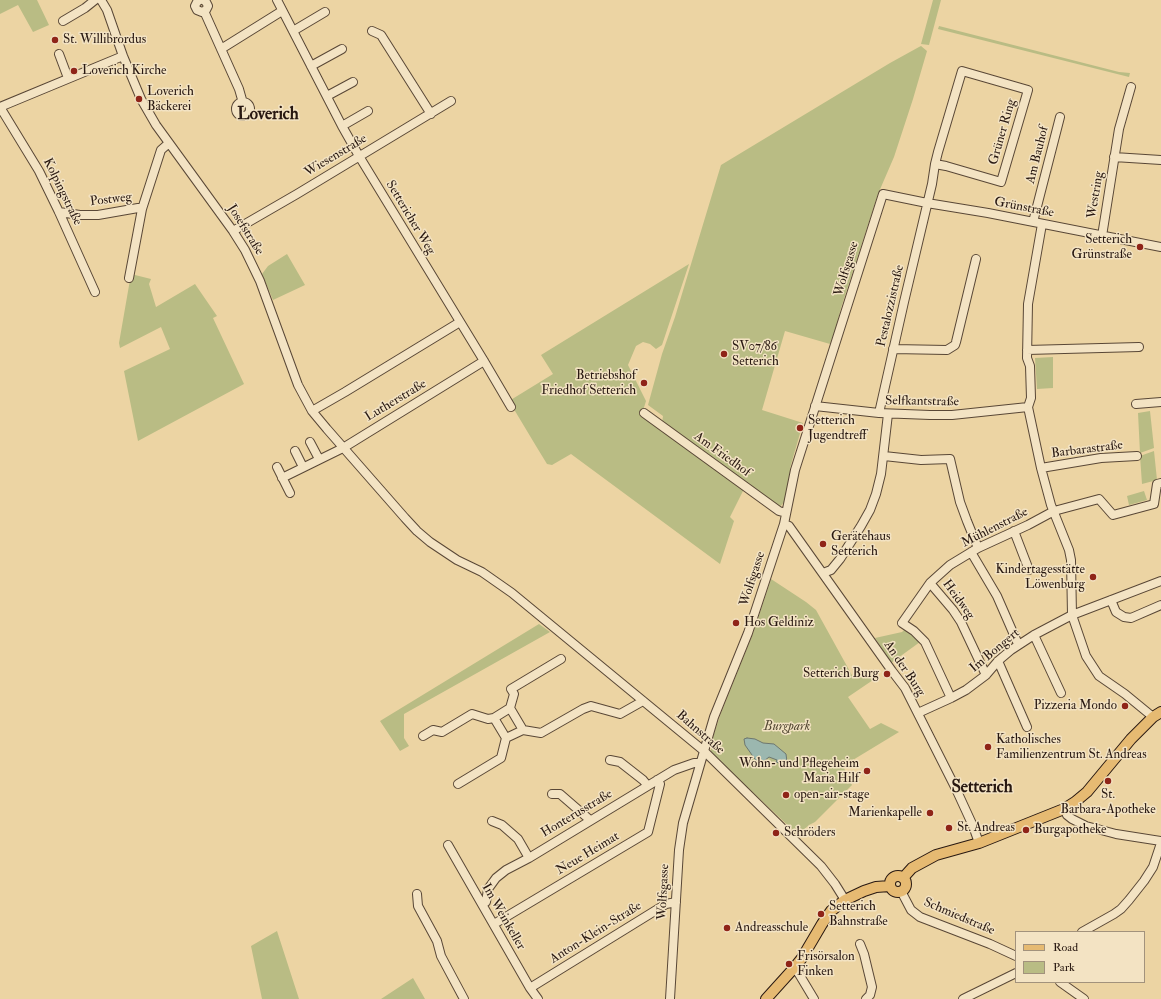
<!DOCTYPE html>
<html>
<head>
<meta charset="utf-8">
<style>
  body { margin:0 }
  #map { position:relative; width:1161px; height:999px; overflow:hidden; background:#ecd4a3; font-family:"IM FELL Double Pica",serif }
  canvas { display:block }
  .legend { position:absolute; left:1015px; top:931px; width:130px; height:52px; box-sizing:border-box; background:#f3e3c3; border:1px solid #a2927c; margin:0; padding:5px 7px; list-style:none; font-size:12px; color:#281811 }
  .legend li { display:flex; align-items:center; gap:8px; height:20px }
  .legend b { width:20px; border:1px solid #a2927c }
</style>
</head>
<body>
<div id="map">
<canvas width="1161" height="999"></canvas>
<ul class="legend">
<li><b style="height:5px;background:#e6ba72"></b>Road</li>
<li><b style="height:11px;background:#b9bc84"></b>Park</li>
</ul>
</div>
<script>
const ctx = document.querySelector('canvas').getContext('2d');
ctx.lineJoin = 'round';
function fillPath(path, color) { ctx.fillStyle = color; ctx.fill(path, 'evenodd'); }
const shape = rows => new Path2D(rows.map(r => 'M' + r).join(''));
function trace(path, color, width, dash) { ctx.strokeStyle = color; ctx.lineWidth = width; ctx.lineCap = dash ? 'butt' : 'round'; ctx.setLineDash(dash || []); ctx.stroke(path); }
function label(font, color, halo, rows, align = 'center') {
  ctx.font = font + ' "IM FELL Double Pica",serif'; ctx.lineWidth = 3; ctx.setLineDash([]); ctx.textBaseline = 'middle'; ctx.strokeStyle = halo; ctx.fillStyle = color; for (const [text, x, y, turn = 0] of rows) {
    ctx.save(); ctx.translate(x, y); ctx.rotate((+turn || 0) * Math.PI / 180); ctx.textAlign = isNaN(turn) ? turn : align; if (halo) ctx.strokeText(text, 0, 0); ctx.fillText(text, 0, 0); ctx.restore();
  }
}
fillPath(shape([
  [0,0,37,0,49,25,33,32,18,5,0,14],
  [933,0,941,0,929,45,921,44],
  [939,26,1119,72,1130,73,1129,77,938,29],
  [921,46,927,51,913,99,894,157,878,194,841,308,836,328,830,344,785,331,762,410,803,423,790,468,792,476,785,501,779,508,662,423,663,416,648,405,662,354,675,317,721,165,890,63,919,47],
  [287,254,305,285,273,300,262,274,268,266],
  [689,264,662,345,656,349,650,344,643,342,636,346,628,365,646,401,642,414,744,489,730,517,734,521,720,564,571,454,552,465,547,464,536,446,509,401,553,374,541,355],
  [131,274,151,279,149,284,156,307,195,284,217,316,213,318,244,384,138,441,124,371,170,349,161,327,120,348,119,343],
  [1053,357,1053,388,1037,389,1035,358],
  [1150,411,1154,448,1140,453,1138,413],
  [1154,451,1157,480,1142,484,1140,456],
  [1144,491,1147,500,1129,505,1127,496],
  [771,579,806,602,816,610,853,677,867,670,873,680,848,697,870,729,881,723,899,732,843,766,852,785,815,822,809,825,798,835,711,753,711,747,713,737,721,713,752,636],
  [539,624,550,632,404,714,404,738,409,746,400,751,380,721],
  [905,629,920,642,891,663,875,638,902,632],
  [277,931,299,999,262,999,251,946],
  [413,978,425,999,381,999]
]), '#b9bc84');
const water = shape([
  [747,738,755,739,763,743,774,744,786,754,787,762,782,764,776,762,777,760,769,757,759,765,745,745,744,739,747,738]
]);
fillPath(water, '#9bb7af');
trace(water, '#6d7770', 1);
const minor = shape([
  [101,0,107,10,123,56,141,99,156,125,233,231,245,250,260,281,298,385,312,411,327,429,405,518,417,531,430,542,457,560,482,572,512,593,704,751,821,866,835,884,845,900],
  [200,0,197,2,195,6,197,10,202,12,206,10,208,6,206,2,203,0],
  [277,0,342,126,359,156,484,361,511,407],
  [204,11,239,89,243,103],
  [63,21,85,8,95,0],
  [293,31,325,12],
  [372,31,381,35,431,114],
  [221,49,282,11],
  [59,54,68,78],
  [311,66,342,49],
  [327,96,353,82],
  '236 109a7 7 0 1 1 14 0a7 7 0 1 1-14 0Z',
  [0,107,39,171,59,212,95,292],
  [0,107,123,56],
  [342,126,368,111],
  [1114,157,1161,160],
  [59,212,80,215,98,215,138,208,142,209],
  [1033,222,1060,117],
  [1042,224,1028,304,1027,358,1030,366,1031,398,1028,407,1041,468,1051,505,1069,550,1071,560,1072,615,1086,656,1099,676,1125,694,1153,717],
  [233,231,297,194,451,101],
  [1102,236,1119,129,1131,87],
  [129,278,142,209,161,150,169,143],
  [893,349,947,350,955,345,956,342,976,259],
  [1027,350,1139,347],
  [1136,404,1161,402],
  [815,406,879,413,930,415,952,415,1028,407],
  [312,411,345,392,460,322],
  [644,413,779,511,786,513],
  [879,413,904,302,932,184,935,164,938,152,962,71,1028,90,1001,182,946,166,935,164],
  [310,442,319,459],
  [295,451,303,467],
  [884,456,921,460,950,459,960,502,967,521,978,548],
  [277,467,290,493],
  [1041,468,1101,458,1137,456],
  [282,478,343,448,484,361],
  [784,524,789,526,892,671,905,688,956,789,973,826,979,843],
  [1014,531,1029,570],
  [971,552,997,596,1018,644],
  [823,573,831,570,840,559,861,526,870,510,876,494,881,474,888,414],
  [930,583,953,610,961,622,986,675],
  [1111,600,1116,612,1124,617,1131,618,1161,605],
  [1034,635,1061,693],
  [998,661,1027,727],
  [951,698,925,642,914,631,902,623,930,583,950,565,978,548,1028,525,1054,511,1099,499,1113,515,1154,504,1157,484,1161,483],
  [510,708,523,730],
  [918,713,951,698,966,690,986,675,998,661,1011,650,1034,635,1072,615,1161,581],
  [494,718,506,738],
  [423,736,433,730,442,732,472,714,488,719,494,718,510,708,514,694,511,689,561,659],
  [610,760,620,762,643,780,648,786],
  [458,784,501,758,506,738,523,730,541,733,583,709,591,706,620,714,643,701],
  [552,794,560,794,590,820],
  [1064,809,1067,815,1072,819,1086,826,1116,834,1161,841],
  [492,821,502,825,518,839,529,858],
  [448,845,530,988,538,999],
  [901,891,911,910,920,917,990,944,1016,956],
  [417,894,418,906,437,941,441,956,464,999],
  [482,904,486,902,488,889,496,878,506,870,529,858,674,770,694,763,700,763],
  [494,924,648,832,660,784,657,780],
  [1082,932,1114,914,1121,909,1129,900,1144,881,1153,867,1161,843],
  [860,944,864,954,872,987,870,995,866,999],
  [794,968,799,974,814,999],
  [1060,982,1084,999],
  [530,988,666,904,676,902],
  [670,999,679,850,683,823,714,717,748,633,784,524,795,470,883,194,927,203,988,213,1161,247],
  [963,999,1016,973]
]);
const major = shape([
  '890 884a8 8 0 1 1 16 0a8 8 0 1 1-16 0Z',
  [903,878,912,868,936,855,979,843,1064,809,1075,802,1087,792,1131,739,1153,717,1161,712],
  [766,999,794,968,802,958,822,924,831,911,845,900,864,891,876,887,890,886]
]);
trace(minor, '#594736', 10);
trace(major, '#281811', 12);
trace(minor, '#f3e3c3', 8);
trace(major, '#e6ba72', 10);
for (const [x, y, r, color] of [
  [55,40,4,"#8f2418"],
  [74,71,4,"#8f2418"],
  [139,99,4,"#8f2418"],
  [1140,247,4,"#8f2418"],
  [724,354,4,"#8f2418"],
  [644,383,4,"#8f2418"],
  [800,428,4,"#8f2418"],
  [823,544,4,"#8f2418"],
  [1093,577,4,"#8f2418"],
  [736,623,4,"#8f2418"],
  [887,674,4,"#8f2418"],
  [1125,706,4,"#8f2418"],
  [988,747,4,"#8f2418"],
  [867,771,4,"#8f2418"],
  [1108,781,4,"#8f2418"],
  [786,795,4,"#8f2418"],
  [930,813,4,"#8f2418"],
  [949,828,4,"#8f2418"],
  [1026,830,4,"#8f2418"],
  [776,833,4,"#8f2418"],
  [821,914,4,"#8f2418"],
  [727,928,4,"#8f2418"],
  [789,964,4,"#8f2418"]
]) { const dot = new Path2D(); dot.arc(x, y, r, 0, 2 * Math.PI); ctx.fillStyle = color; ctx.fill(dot); trace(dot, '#f3e3c3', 1.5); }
label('13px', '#281811', '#f3e3c3', [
  ["St. Willibrordus",63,40],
  ["Loverich Kirche",82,71],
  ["Loverich",147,92],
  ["Bäckerei",147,107],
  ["Setterich",1132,240,"right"],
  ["Grünstraße",1132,255,"right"],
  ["SV07/86",732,347],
  ["Setterich",732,362],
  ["Betriebshof",636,376,"right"],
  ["Friedhof Setterich",636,391,"right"],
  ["Setterich",808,421],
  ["Jugendtreff",808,436],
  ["Gerätehaus",831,537],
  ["Setterich",831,552],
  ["Kindertagesstätte",1085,570,"right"],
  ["Löwenburg",1085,585,"right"],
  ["Hos Geldiniz",744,623],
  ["Setterich Burg",879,674,"right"],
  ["Pizzeria Mondo",1117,706,"right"],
  ["Katholisches",996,740],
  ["Familienzentrum St. Andreas",996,755],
  ["Wohn- und Pflegeheim",859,764,"right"],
  ["Maria Hilf",859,779,"right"],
  ["open-air-stage",794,795],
  ["St.",1108,795,"center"],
  ["Barbara-Apotheke",1108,810,"center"],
  ["Marienkapelle",922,813,"right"],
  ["St. Andreas",957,828],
  ["Burgapotheke",1034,830],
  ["Schröders",784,833],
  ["Setterich",829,907],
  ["Bahnstraße",829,922],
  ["Andreasschule",735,928],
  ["Frisörsalon",797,957],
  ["Finken",797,972]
], 'left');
label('13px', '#281811', '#f3e3c3', [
  ["Grüner Ring",1003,132,-74],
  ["Am Bauhof",1038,155,-76],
  ["Wiesenstraße",336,156,-31],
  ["Kolpingstraße",62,192,64],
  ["Westring",1096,195,-81],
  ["Postweg",111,200,-7],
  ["Grünstraße",1024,208,11],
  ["Settericher Weg",410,218,59],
  ["Josefstraße",245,230,58],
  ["Wolfsgasse",847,269,-73],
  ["Pestalozzistraße",891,306,-77],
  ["Lutherstraße",396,401,-31],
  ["Selfkantstraße",922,402,1],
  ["Barbarastraße",1087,450,-7],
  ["Am Friedhof",722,455,36],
  ["Mühlenstraße",995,528,-27],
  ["Wolfsgasse",753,579,-72],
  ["Heidweg",958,600,54],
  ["Im Bongert",995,651,-40],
  ["An der Burg",904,669,56],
  ["Bahnstraße",700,733,41],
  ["Honterusstraße",577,814,-31],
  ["Neue Heimat",588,854,-31],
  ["Wolfsgasse",664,892,-87],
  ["Im Weinkeller",503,917,60],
  ["Schmiedstraße",959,917,23],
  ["Anton-Klein-Straße",596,933,-32]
]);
label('italic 13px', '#544934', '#f3e3c3', [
  ["Burgpark",787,727]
]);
label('bold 17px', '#281811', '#f3e3c3', [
  ["Loverich",268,115],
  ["Setterich",982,788]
]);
</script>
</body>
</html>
